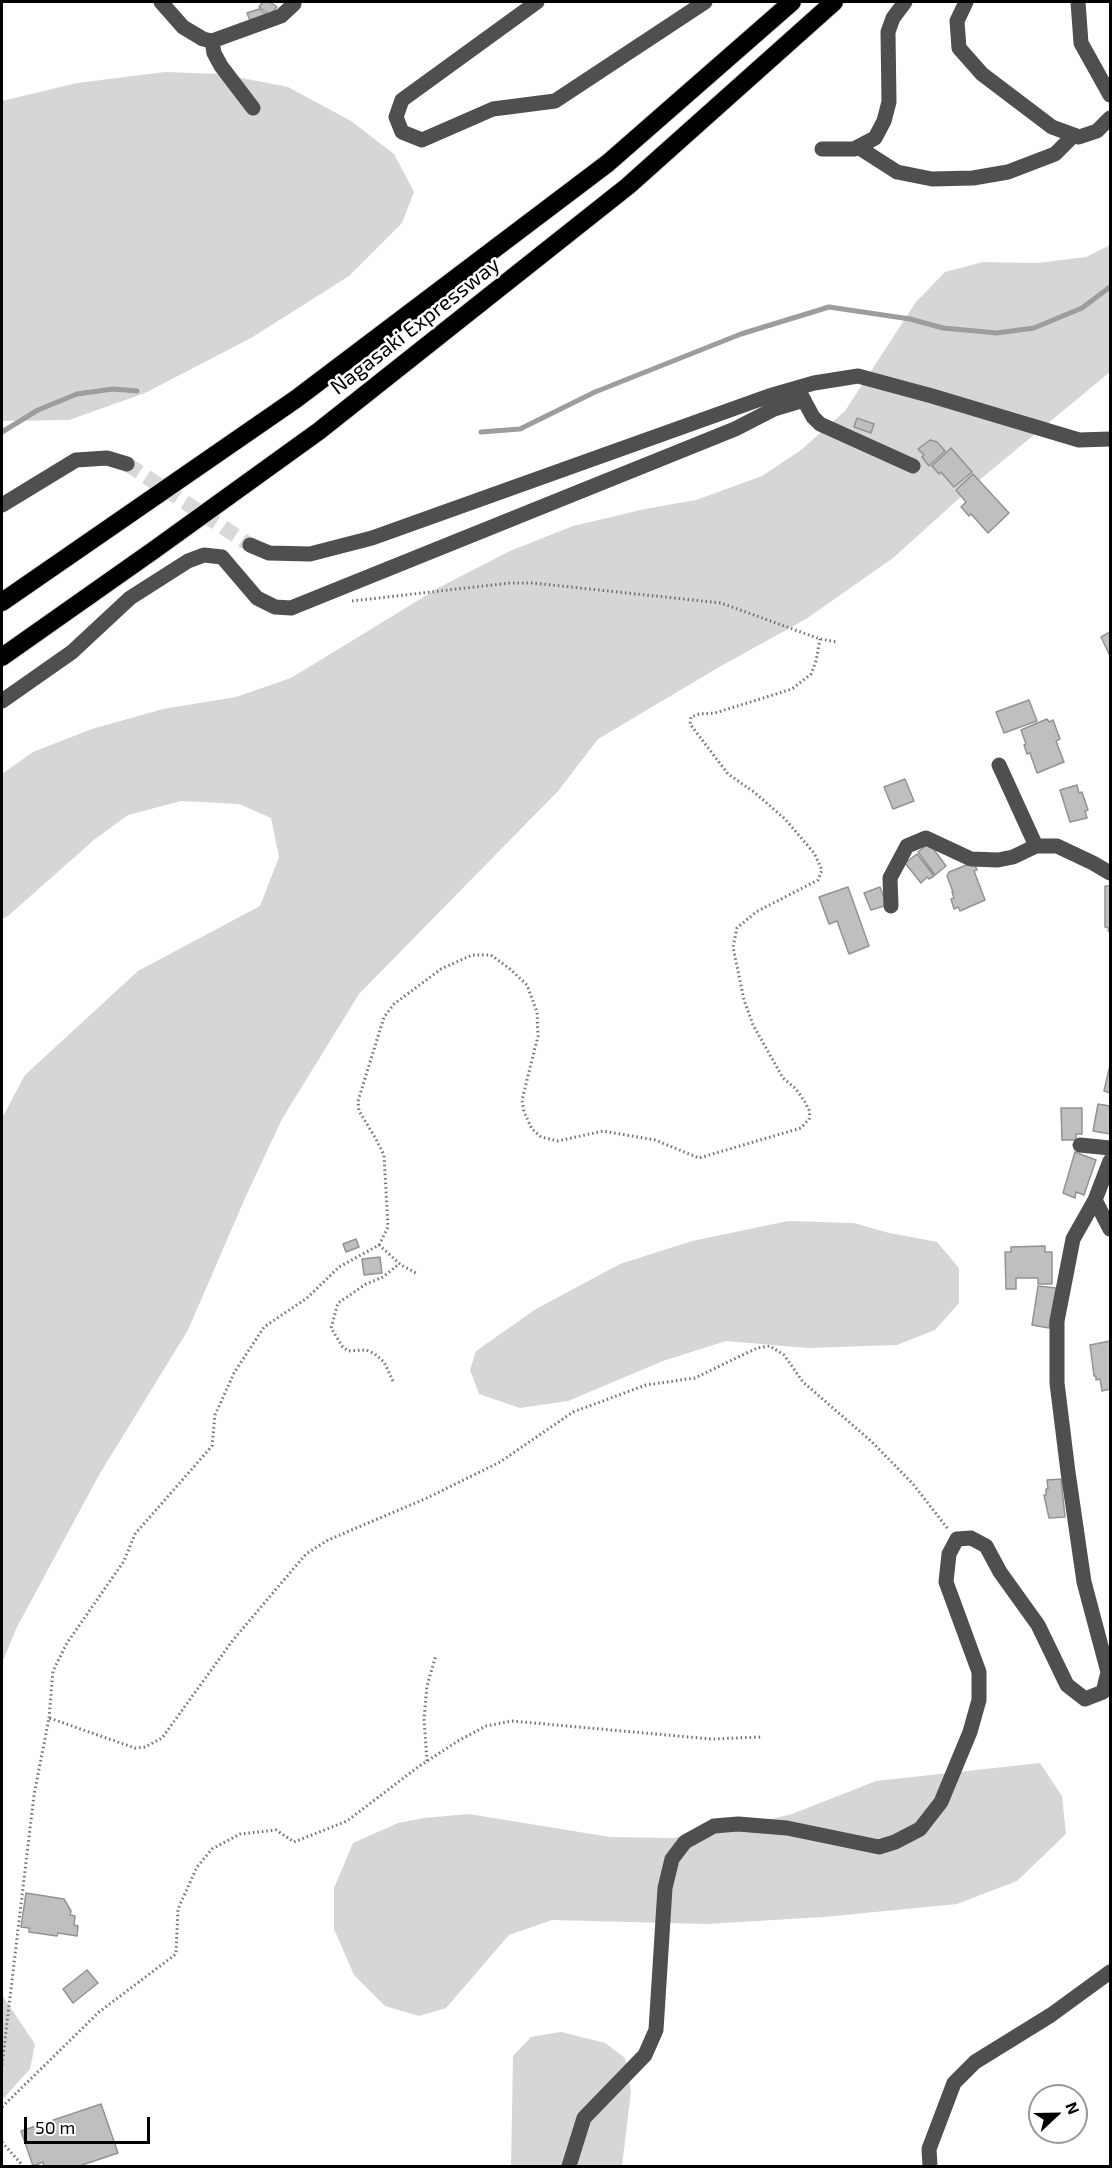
<!DOCTYPE html>
<html>
<head>
<meta charset="utf-8">
<style>
  body { margin:0 }
  #map { position:relative; width:1112px; height:2168px; overflow:hidden; background:#fff; font-family:"Exo 2",sans-serif }
  canvas { display:block }
  .frame { position:absolute; inset:0; border:3px solid #000; pointer-events:none }
  .north { position:absolute; left:1028px; top:2084px; width:60px; height:60px; box-sizing:border-box; background:#fff; border:2px solid #999; border-radius:50%; rotate:68deg; font-size:16px; font-weight:700; line-height:24px; text-align:center; color:#000 }
  .north::after { content:''; display:block; margin:auto; width:21px; height:27px; background:#000; clip-path:polygon(50% 0,100% 100%,50% 72%,0 100%) }
  .scale { position:absolute; left:24px; top:2117px; width:126px; height:27px; box-sizing:border-box; border:3px solid #000; border-top:0; padding-left:8px; font-size:18px; line-height:21px; white-space:nowrap; color:#000; -webkit-text-stroke:4px #fff; paint-order:stroke }
</style>
</head>
<body>
<div id="map">
<canvas width="1112" height="2168"></canvas>
<div class="frame"></div>
<div class="north">N</div>
<div class="scale">50 m</div>
</div>
<script>
const ctx = document.querySelector('canvas').getContext('2d');
ctx.lineJoin = 'round';
function fillPath(path, color) { ctx.fillStyle = color; ctx.fill(path, 'evenodd'); }
const shape = rows => new Path2D(rows.map(r => 'M' + r).join(''));
function trace(path, color, width, dash) { ctx.strokeStyle = color; ctx.lineWidth = width; ctx.lineCap = dash ? 'butt' : 'round'; ctx.setLineDash(dash || []); ctx.stroke(path); }
function label(font, color, halo, rows, align = 'center') {
  ctx.font = font + ' "Exo 2",sans-serif'; ctx.lineWidth = 5; ctx.setLineDash([]); ctx.textBaseline = 'middle'; ctx.strokeStyle = halo; ctx.fillStyle = color; for (const [text, x, y, turn = 0] of rows) {
    ctx.save(); ctx.translate(x, y); ctx.rotate((+turn || 0) * Math.PI / 180); ctx.textAlign = isNaN(turn) ? turn : align; if (halo) ctx.strokeText(text, 0, 0); ctx.fillText(text, 0, 0); ctx.restore();
  }
}
fillPath(shape([
  [165,72,221,74,288,87,351,121,394,154,414,192,402,223,349,276,251,338,145,393,69,420,2,421,2,101,77,83],
  [1110,245,1110,372,983,477,893,558,806,619,721,666,598,739,559,790,359,994,282,1119,246,1196,188,1330,99,1475,17,1627,2,1663,2,1118,25,1075,138,971,260,906,279,857,271,818,239,804,181,801,128,815,95,839,8,916,2,919,2,774,33,752,92,729,163,709,236,697,291,678,440,587,510,551,573,526,645,509,696,500,762,476,801,450,845,411,916,302,945,272,983,262,1037,263,1086,257],
  [788,1221,854,1223,885,1232,937,1242,959,1268,959,1303,935,1330,897,1345,808,1348,726,1341,663,1361,568,1401,520,1408,479,1394,470,1370,476,1351,536,1309,620,1264,692,1241],
  [1040,1763,1062,1796,1066,1834,1017,1881,957,1904,824,1917,706,1924,552,1920,509,1935,446,2008,419,2016,385,2006,354,1975,334,1929,334,1888,353,1843,398,1823,424,1818,469,1814,610,1837,673,1838,733,1828,792,1814,876,1781],
  [2,1995,35,2044,30,2069,2,2100],
  [561,2032,605,2043,625,2058,631,2092,622,2166,511,2166,513,2056,531,2037]
]), '#d6d6d6');
trace(shape([
  [2,432,38,410,77,394,113,389,137,391],
  [481,432,520,429,595,392,741,334,829,307,910,319,943,328,997,333,1034,328,1082,308,1110,287]
]), '#9d9d9d', 5);
const building = shape([
  [263,2,270,2,277,7,270,15,259,7,263,2],
  [259,9,268,16,251,23,247,13,259,9],
  [857,418,874,424,871,433,854,427,857,418],
  [930,440,937,442,945,451,929,466,922,457,924,455,918,449,930,440],
  [951,448,972,472,954,487,941,472,939,474,932,466,951,448],
  [973,474,1009,513,988,533,971,514,969,516,961,507,966,502,956,490,973,474],
  [1110,632,1110,656,1101,637,1110,632],
  [1029,700,1037,721,1004,733,996,712,1029,700],
  [1047,719,1049,722,1053,720,1060,739,1056,741,1064,762,1037,773,1030,753,1027,754,1024,745,1026,744,1021,730,1047,719],
  [905,779,914,801,893,809,884,787,905,779],
  [1077,785,1079,793,1082,792,1088,810,1085,811,1087,818,1070,822,1060,790,1077,785],
  [929,843,946,866,935,875,918,852,929,843],
  [917,854,934,876,929,879,927,877,921,883,905,863,917,854],
  [974,862,977,870,974,871,985,900,960,911,958,907,954,909,951,899,954,898,952,892,953,892,947,876,949,872,974,862],
  [1105,886,1110,886,1110,931,1108,931,1109,928,1105,927,1105,886],
  [848,887,869,946,849,954,837,921,829,924,819,897,848,887],
  [880,887,887,905,871,910,864,893,880,887],
  [1109,1069,1110,1070,1110,1093,1104,1091,1109,1069],
  [1098,1104,1110,1106,1110,1134,1093,1131,1098,1104],
  [1061,1108,1082,1108,1082,1134,1076,1134,1076,1140,1062,1140,1061,1108],
  [1075,1152,1096,1160,1084,1195,1076,1192,1075,1198,1063,1193,1075,1152],
  [356,1239,359,1247,346,1252,343,1244,356,1239],
  [1045,1246,1045,1252,1052,1252,1052,1284,1038,1284,1038,1278,1016,1278,1016,1289,1006,1289,1005,1252,1011,1252,1011,1247,1045,1246],
  [380,1257,382,1273,364,1275,362,1259,380,1257],
  [1038,1286,1056,1288,1049,1328,1032,1325,1038,1286],
  [1110,1341,1110,1389,1102,1391,1100,1379,1096,1380,1096,1376,1094,1376,1090,1345,1110,1341],
  [1061,1479,1065,1517,1049,1518,1044,1495,1046,1495,1046,1489,1048,1489,1047,1480,1061,1479],
  [26,1893,64,1899,71,1911,70,1915,75,1916,74,1925,78,1926,77,1936,58,1933,57,1936,29,1932,29,1928,21,1927,26,1893],
  [87,1970,98,1983,73,2003,63,1989,87,1970],
  [101,2104,118,2153,79,2166,44,2166,43,2162,33,2166,21,2131,101,2104]
]);
fillPath(building, '#bfbfbf');
trace(building, '#939393', 1.5);
trace(shape([
  [127,464,250,545]
]), '#d9d9d9', 15, [15, 8]);
const highway = shape([
  [2,602,296,399,608,163,792,2],
  [2,657,154,550,319,431,628,186,834,2]
]);
trace(highway, '#dbdbdb', 20);
trace(shape([
  [352,601,510,583,533,583,721,603,820,639,837,642],
  [379,1245,388,1227,384,1155,376,1139,359,1111,358,1101,384,1017,394,1004,441,969,472,955,491,955,510,969,527,985,537,1012,538,1036,522,1100,524,1112,532,1129,541,1137,558,1141,603,1131,655,1140,699,1158,801,1128,809,1119,810,1112,805,1102,796,1089,783,1078,753,1025,744,1000,733,947,737,928,756,912,818,880,822,870,814,853,785,819,754,792,728,774,690,724,691,717,699,714,715,713,792,689,811,674,816,661,820,639],
  [393,1381,384,1362,375,1354,366,1350,348,1351,342,1346,331,1328,338,1303,366,1284,383,1277,399,1264],
  [49,1718,53,1671,67,1643,124,1561,135,1534,212,1446,215,1415,234,1373,264,1327,307,1298,339,1267,379,1245,401,1265,416,1273],
  [427,1761,424,1719,427,1686,436,1655],
  [2,2065,34,1795,49,1718,135,1748,145,1747,162,1738,233,1640,306,1554,328,1540,427,1498,500,1462,573,1412,646,1385,695,1378,757,1348,770,1346,784,1355,803,1382,871,1441,913,1484,948,1529],
  [2,2107,99,2012,176,1954,178,1909,197,1867,212,1849,240,1834,276,1830,294,1842,347,1821,418,1767,458,1741,486,1726,512,1721,711,1739,762,1737],
  [2,2142,23,2166]
]), '#717171', 3, [1.5, 3]);
trace(shape([
  [161,2,183,27,203,39,212,41,281,16,294,4],
  [537,2,402,100,396,117,402,132,422,140,493,109,555,101,705,2],
  [966,2,957,21,959,48,982,74,1052,127,1074,135,1079,137,1097,131,1110,118],
  [1078,2,1081,43,1110,95],
  [212,41,214,53,221,66,253,108],
  [858,147,897,172,932,179,973,178,1008,172,1055,154,1074,135],
  [822,149,854,149,875,138,884,121,889,102,888,32,893,18,905,2],
  [800,393,813,417,820,424,913,466],
  [2,505,76,460,107,458,127,464],
  [250,545,269,553,310,554,372,538,769,396,814,383,858,376,932,396,1079,440,1110,439],
  [2,701,72,652,130,598,188,561,204,555,222,557,257,598,275,607,291,608,735,429,774,409,804,400],
  [999,765,1036,846],
  [891,906,890,878,907,846,926,838,971,859,998,860,1013,857,1036,846,1057,846,1093,863,1110,873],
  [1080,1145,1110,1148],
  [1095,1200,1110,1229],
  [569,2166,584,2118,645,2055,656,2030,665,1888,672,1859,685,1842,714,1826,738,1824,787,1828,879,1847,895,1842,920,1829,941,1802,970,1732,979,1700,979,1672,946,1582,949,1554,957,1539,971,1538,986,1546,1000,1572,1038,1625,1067,1685,1085,1699,1103,1692,1108,1672,1084,1582,1068,1472,1057,1383,1057,1321,1073,1239,1095,1200,1110,1161],
  [930,2166,929,2149,954,2083,975,2062,1051,2015,1110,1972]
]), '#4f4f4f', 15);
trace(highway, '#000', 18);
label('21px', '#000', '#fff', [
  ["Nagasaki Expressway",415,326,-38]
]);
</script>
</body>
</html>
